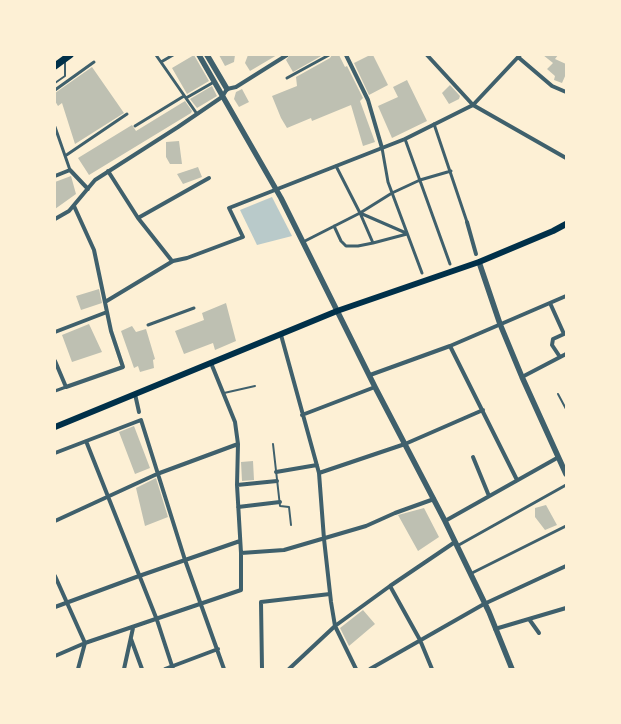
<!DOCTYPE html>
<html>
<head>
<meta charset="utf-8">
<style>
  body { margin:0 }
  #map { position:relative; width:621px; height:724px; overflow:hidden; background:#fdf0d5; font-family:"Noto Sans",sans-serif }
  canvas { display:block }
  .frame { position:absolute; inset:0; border:56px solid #fdf0d5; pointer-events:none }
</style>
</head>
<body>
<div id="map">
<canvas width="621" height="724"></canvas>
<div class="frame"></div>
</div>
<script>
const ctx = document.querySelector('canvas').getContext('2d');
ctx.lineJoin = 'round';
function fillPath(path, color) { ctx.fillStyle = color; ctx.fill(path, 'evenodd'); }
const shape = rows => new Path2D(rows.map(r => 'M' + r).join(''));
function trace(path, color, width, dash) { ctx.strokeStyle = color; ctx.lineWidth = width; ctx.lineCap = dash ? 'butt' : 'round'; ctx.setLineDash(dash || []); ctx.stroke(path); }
fillPath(shape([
  [272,197,292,236,257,245,240,210]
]), '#b9caca');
fillPath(shape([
  [194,55,209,81,187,94,172,68],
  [219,55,235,55,234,62,225,66],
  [248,55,277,55,250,71,245,63],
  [290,55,323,55,293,72,286,60],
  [332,55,339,55,345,67,347,66,363,98,360,101,375,142,363,146,351,105,312,121,311,118,287,128,281,118,272,96,297,86,296,77,330,58],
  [370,55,373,55,388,85,369,95,354,63],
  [543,55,558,55,555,59,566,64,566,74,562,83,554,80,555,76,547,69,553,63],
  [92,67,124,113,75,144,62,103,58,106,55,101,55,93],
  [407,80,427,121,392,138,378,106,398,97,393,87],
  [450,85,460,96,459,99,449,104,442,93],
  [212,86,217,96,197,108,190,99],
  [242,89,249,102,239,107,234,99,236,92],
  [185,101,192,111,191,113,89,175,78,158,132,125,136,131],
  [179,141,182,164,170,164,166,157,166,142],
  [198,167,202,177,183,184,177,174],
  [71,176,76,194,55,209,55,182],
  [99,289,102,303,81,310,76,296],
  [226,303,236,341,215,350,213,343,184,354,175,331,204,320,202,313],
  [89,324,102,352,72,362,62,335],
  [132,326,136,332,146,329,155,359,153,360,154,368,140,372,138,366,134,368,121,331],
  [134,426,150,468,135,474,119,432],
  [253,461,254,480,242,481,241,462],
  [156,478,168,517,145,526,136,488],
  [546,505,557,525,545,530,535,517,535,508],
  [424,508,439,537,418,551,398,515],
  [363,610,375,624,349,646,340,628]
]), '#bec0b2');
trace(shape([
  [55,83,65,76,65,62],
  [224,393,255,386],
  [558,394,566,409],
  [273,444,280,506,289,507,291,525]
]), '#3f606c', 2);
trace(shape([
  [156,55,197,114],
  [161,62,173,55],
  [287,78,329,55],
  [55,90,94,62],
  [186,98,214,82],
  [434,124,467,222],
  [135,126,184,96],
  [55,127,70,170],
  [405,139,450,264],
  [382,148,388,182,422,273],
  [65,156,127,114],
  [360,213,392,193,420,180,451,171],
  [360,213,373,243,407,234],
  [360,213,406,233],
  [334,226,341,241,346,246,358,246,373,243],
  [303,242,360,213,336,166],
  [148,325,194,308],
  [55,391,66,387],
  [457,546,566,485],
  [470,574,566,526]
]), '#3f606c', 3);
trace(shape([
  [346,55,368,100,382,148],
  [427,55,473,105,566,158],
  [518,57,552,86,566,92],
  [108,171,138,218,172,261],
  [55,176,70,170,88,189],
  [138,218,209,178],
  [55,219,69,211,95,180,178,127,222,97,227,89,236,87,287,55],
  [467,222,476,254],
  [105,302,173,261,187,258,243,237,229,208,405,139,473,105,520,55],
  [550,303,564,334,553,339,552,345,560,357],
  [55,332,107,312],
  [281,335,319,473,324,539,331,602,335,626,356,669],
  [450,346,517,480],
  [55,361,66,387,123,367,111,331,94,250,74,206],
  [370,375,450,346,566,296],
  [522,377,566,354],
  [135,394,139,412],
  [302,415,375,387],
  [86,441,157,620,173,669],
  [55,453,141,420,185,560,224,669],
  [473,457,489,496],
  [276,472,317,465],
  [319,473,405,444,483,410],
  [237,485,277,481],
  [238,507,280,502],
  [55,521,157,474,238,444],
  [445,521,557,458],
  [241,553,284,550,366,526,395,513,434,499],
  [55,576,85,643,78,669],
  [390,586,420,640,432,669],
  [55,607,139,576,240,541],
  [529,619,539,633],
  [495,629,566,608],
  [131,639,142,669],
  [55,656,85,643,241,590,241,553,237,485,238,444,235,422,211,363],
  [124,669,133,628],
  [165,669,218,649],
  [262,669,261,602,330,594],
  [289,669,335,626,390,586,455,542],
  [370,669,484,604,566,566]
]), '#3f606c', 4);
trace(shape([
  [199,55,281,198,375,387,445,521,489,612,512,669],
  [207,55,227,89],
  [479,262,500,324,522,377,566,474]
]), '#3f606c', 5.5);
trace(shape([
  [55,427,337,311,479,262,553,231,566,224]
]), '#003049', 6);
trace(shape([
  [55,66,70,55]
]), '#003049', 7);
</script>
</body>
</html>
